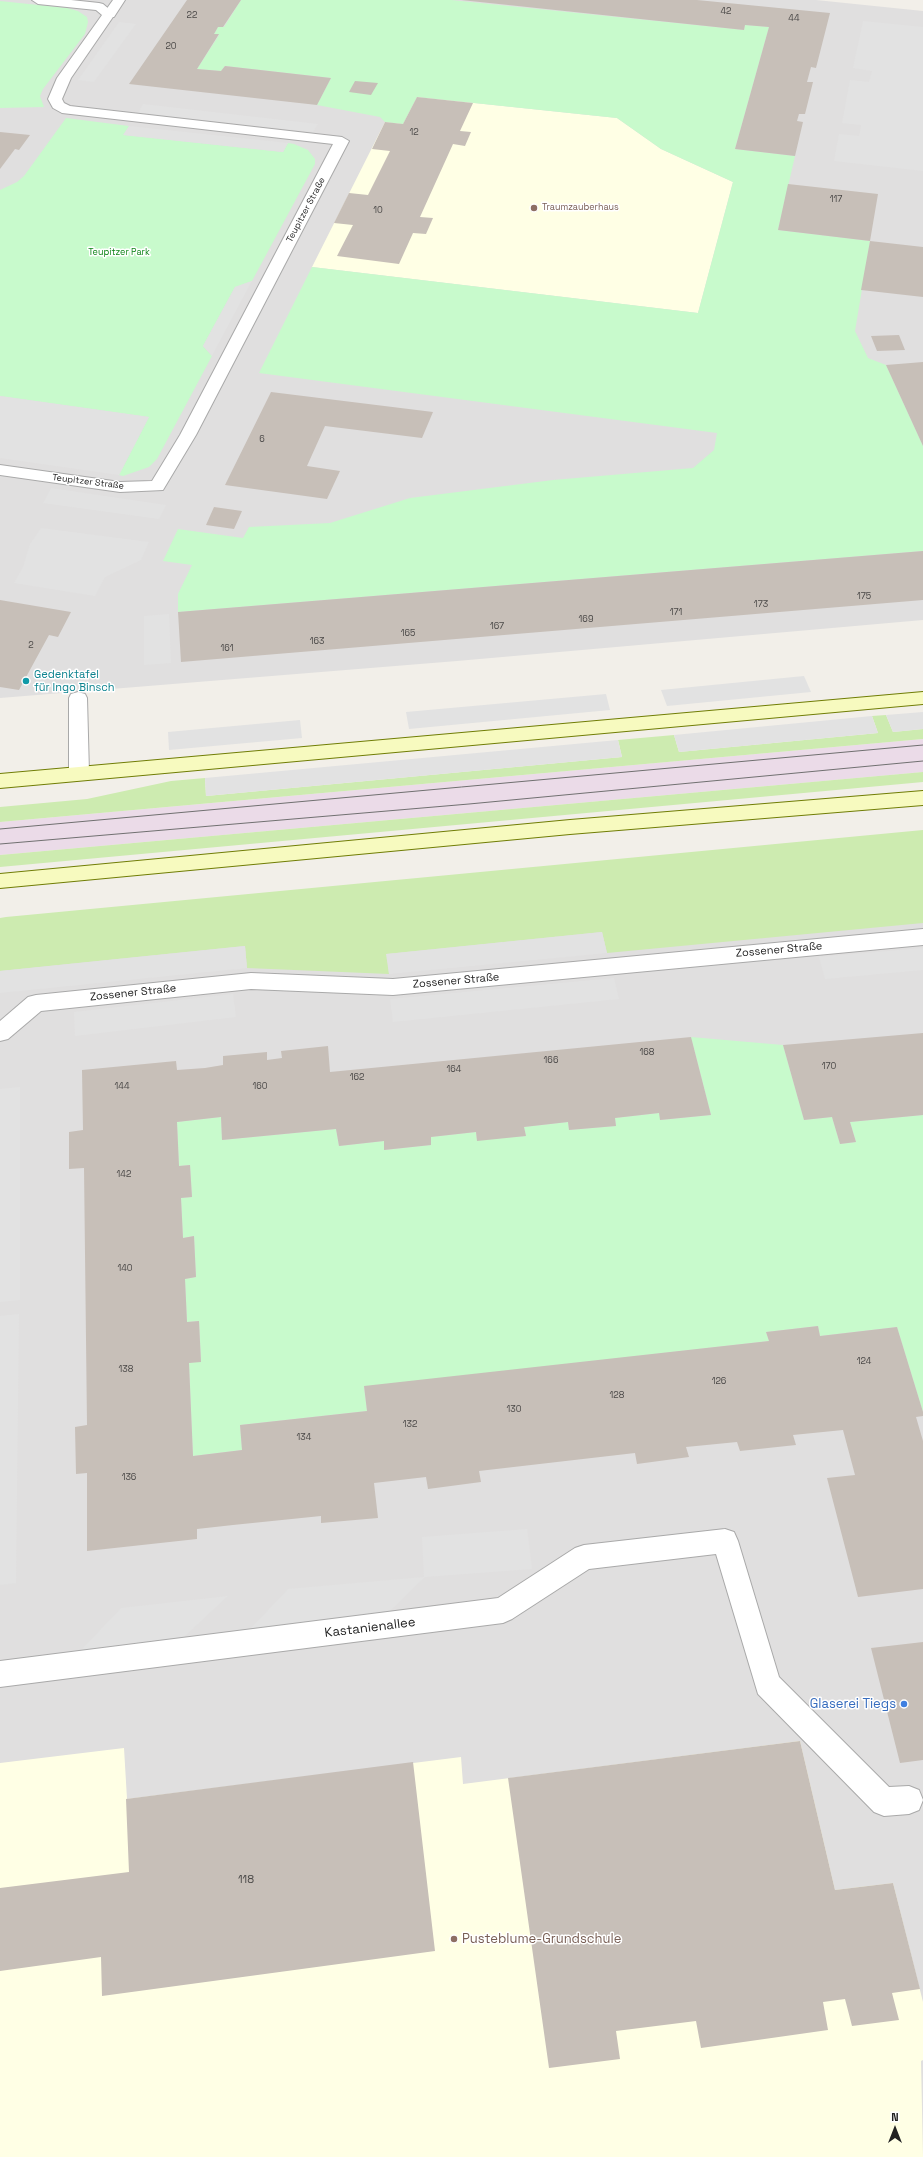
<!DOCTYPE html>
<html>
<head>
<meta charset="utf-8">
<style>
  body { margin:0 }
  #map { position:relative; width:923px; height:2157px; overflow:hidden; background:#f2efe9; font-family:"Space Grotesk",sans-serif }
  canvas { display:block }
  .north { position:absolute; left:875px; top:2109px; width:40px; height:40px; -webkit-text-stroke:3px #fff; paint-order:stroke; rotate:0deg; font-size:11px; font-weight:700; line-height:16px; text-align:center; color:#222 }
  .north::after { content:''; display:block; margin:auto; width:14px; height:18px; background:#222; clip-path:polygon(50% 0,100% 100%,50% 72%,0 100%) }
</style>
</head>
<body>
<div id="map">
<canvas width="923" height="2157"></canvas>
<div class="north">N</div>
</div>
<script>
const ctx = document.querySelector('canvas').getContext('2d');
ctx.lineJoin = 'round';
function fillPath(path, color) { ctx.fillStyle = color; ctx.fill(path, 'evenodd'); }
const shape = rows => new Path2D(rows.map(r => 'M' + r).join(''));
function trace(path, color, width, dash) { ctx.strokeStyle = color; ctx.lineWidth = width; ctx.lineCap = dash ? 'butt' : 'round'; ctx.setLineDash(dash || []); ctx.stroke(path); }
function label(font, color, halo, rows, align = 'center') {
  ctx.font = font + ' "Space Grotesk",sans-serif'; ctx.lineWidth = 3; ctx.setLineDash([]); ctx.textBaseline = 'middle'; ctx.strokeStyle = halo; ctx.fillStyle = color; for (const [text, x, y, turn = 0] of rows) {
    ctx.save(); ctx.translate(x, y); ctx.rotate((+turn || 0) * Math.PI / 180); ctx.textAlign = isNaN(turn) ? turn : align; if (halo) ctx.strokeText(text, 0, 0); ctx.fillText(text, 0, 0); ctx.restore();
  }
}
fillPath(shape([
  [0,0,816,0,923,11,923,620,457,661,0,698],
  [923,866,923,2157,0,2157,0,953]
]), '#e0dfdf');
fillPath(shape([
  [923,739,923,772,0,855,0,822]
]), '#ebdbe8');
fillPath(shape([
  [417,97,617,118,661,149,733,182,698,313,312,267,385,122,403,124],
  [800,1741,835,1890,893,1883,923,2002,923,2060,921,2061,923,2157,0,2157,0,1763,124,1748,127,1799,461,1757,463,1784]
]), '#ffffe5');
fillPath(shape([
  [886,715,893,732,923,729,923,739,0,822,0,807,87,799,171,781,205,778,206,796,622,757,618,740,674,735,679,752,878,733,872,716],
  [923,772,923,782,0,867,0,855],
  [923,830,923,923,607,953,602,932,387,954,389,974,247,968,245,946,0,971,0,918,6,917]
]), '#cdebb0');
fillPath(shape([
  [241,0,451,0,744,30,745,25,769,27,735,149,795,156,778,230,870,241,855,331,868,358,886,365,923,446,923,551,178,612,178,594,192,565,163,561,178,529,243,538,249,527,330,523,410,498,553,480,693,468,714,450,717,433,259,373,312,267,698,313,733,182,661,149,617,118,417,97,403,124,385,122,380,117,317,105,331,78,225,66,221,71,197,69,219,35,214,34,218,27,224,27],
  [0,1,67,8,78,11,87,17,88,22,85,34,43,89,40,96,44,107,0,108],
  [66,118,129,126,124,135,283,152,288,143,294,144,308,150,315,159,315,164,252,281,235,287,203,346,212,356,157,459,149,467,123,476,119,475,149,417,0,396,0,190,17,182,24,176],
  [691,1037,783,1045,804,1120,832,1117,840,1144,856,1142,850,1122,923,1115,923,1412,897,1327,820,1336,818,1326,766,1332,769,1341,364,1387,367,1411,240,1425,242,1450,193,1456,189,1363,201,1361,199,1321,187,1322,185,1279,196,1277,194,1236,183,1238,181,1198,192,1197,190,1165,179,1166,177,1122,221,1117,222,1140,336,1129,339,1146,384,1141,385,1150,431,1145,431,1137,476,1132,477,1140,526,1136,524,1127,568,1122,569,1130,616,1126,615,1118,659,1113,661,1120,711,1115]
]), '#c8facc');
fillPath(shape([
  [863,21,923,27,923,171,834,161,839,134,859,136,861,125,842,123,850,80,869,82,872,71,853,68],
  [119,22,136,24,94,82,78,80],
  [143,104,318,124,313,132,138,113],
  [129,126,288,143,283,152,123,135],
  [252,281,212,356,203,346,235,287],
  [0,396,149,417,119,475,0,458],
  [51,488,166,505,159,519,43,503],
  [41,528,149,542,141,560,105,577,95,596,14,583,23,567,30,544],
  [169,614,171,663,144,665,144,616],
  [804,676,811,692,667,706,661,690],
  [606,694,610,710,409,729,406,712],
  [923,712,923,729,893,732,886,715],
  [872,716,878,733,679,752,674,735],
  [300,720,302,738,169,750,168,732],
  [618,740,622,757,206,796,205,778],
  [602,932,607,953,389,974,386,954],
  [245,946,247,968,0,993,0,971],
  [923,948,923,970,825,979,819,957],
  [614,978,619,999,393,1022,390,999],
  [233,994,236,1017,75,1036,74,1012],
  [20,1087,20,1300,0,1302,0,1089],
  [19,1314,16,1583,0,1585,0,1316],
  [527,1529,532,1569,425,1577,388,1613,250,1629,288,1589,424,1577,422,1537],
  [228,1596,184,1637,81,1650,121,1608]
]), '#e2e2e2');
fillPath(shape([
  [187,0,241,0,223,27,218,27,214,34,219,34,197,69,221,71,225,66,331,78,317,105,129,84],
  [461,0,697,0,830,13,816,68,811,67,807,82,813,82,805,114,799,114,797,121,803,122,795,156,735,149,769,27,745,25,744,30],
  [355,81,378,83,371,95,349,92],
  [417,97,473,103,460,131,471,132,465,146,453,144,420,217,433,218,426,234,413,233,399,264,337,256,353,225,334,223,349,193,368,195,390,151,372,149,385,122,403,124],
  [0,132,30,135,19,150,15,149,0,169],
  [788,184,878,194,870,241,778,230],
  [870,241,923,247,923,297,861,290],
  [899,335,905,350,877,351,871,336],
  [923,362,923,446,886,365],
  [271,392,433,412,422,438,325,426,307,466,340,471,327,499,225,485],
  [214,507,242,511,234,529,206,525],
  [923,551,923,600,181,662,178,612],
  [0,600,71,612,58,637,49,635,19,690,0,687],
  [923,1033,923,1115,850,1122,856,1142,840,1144,832,1117,804,1120,783,1045],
  [691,1037,711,1115,660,1120,659,1113,615,1118,616,1126,569,1130,568,1122,524,1127,526,1136,477,1141,476,1132,431,1137,431,1145,384,1150,384,1141,339,1146,336,1129,222,1140,221,1117,177,1122,179,1166,190,1165,192,1197,181,1198,183,1238,194,1236,196,1277,185,1279,187,1322,199,1321,201,1362,189,1363,193,1456,242,1450,240,1425,367,1411,364,1386,769,1341,766,1332,818,1326,820,1336,897,1327,923,1412,923,1416,916,1417,923,1441,923,1589,858,1597,827,1478,855,1475,843,1430,793,1435,796,1445,740,1451,737,1442,686,1447,689,1457,637,1464,635,1453,479,1471,481,1482,428,1489,426,1477,374,1483,378,1518,321,1523,321,1516,233,1525,197,1529,197,1539,87,1551,87,1473,76,1474,75,1427,87,1425,84,1168,69,1169,69,1132,83,1130,82,1070,176,1061,177,1070,205,1068,223,1065,223,1056,267,1052,267,1060,282,1058,281,1051,328,1046,330,1072],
  [923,1642,923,1760,900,1763,871,1648],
  [800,1741,835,1890,893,1883,920,1989,892,1993,899,2020,852,2026,845,1999,823,2002,828,2030,701,2048,696,2021,616,2031,620,2059,549,2068,508,1778],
  [413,1762,435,1951,102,1996,101,1957,0,1971,0,1888,129,1872,126,1799]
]), '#c7bfb8');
const lane = shape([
  [113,0,125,0,114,17,104,17,103,14,113,0],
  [78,692,85,694,87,698,89,773,86,778,79,780,72,778,69,773,69,698,71,694,78,692],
  [923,929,923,945,393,995,251,989,41,1011,8,1039,0,1041,0,1021,28,997,36,995,251,973,393,979,923,929],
  [725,1529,734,1532,738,1541,779,1677,889,1787,909,1786,919,1790,923,1800,919,1810,909,1814,884,1816,874,1812,758,1694,716,1554,589,1569,512,1619,503,1623,0,1687,0,1661,498,1598,575,1548,584,1545,725,1529]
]);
const street = shape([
  [32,0,71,0,99,3,103,4,115,14,71,78,62,99,64,103,70,106,342,137,349,141,196,435,163,490,120,492,0,475,0,465,120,482,152,481,180,435,333,144,62,113,53,108,48,99,57,78,102,15,96,10,38,4,32,0]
]);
const secondary = shape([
  [923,692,923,704,0,788,0,774,923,692],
  [923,791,923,805,570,834,0,888,0,874,570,820,923,791]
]);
trace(lane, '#a9a9a9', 2);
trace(street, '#a9a9a9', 2);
trace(secondary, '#707d05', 2);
fillPath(lane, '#fff');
fillPath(street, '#fff');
fillPath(secondary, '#f7fabf');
trace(shape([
  [0,829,923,745],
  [0,844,469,804,923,761]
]), '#707070', 1);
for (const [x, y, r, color] of [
  [534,208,4,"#8d6e63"],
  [26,681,4,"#0f9aa8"],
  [904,1704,4,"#3f7fe0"],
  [454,1939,4,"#8d6e63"]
]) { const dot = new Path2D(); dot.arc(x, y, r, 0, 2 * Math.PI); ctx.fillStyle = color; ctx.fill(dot); trace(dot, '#fff', 1.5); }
label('9px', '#4b4948', null, [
  ["42",726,12],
  ["22",192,16],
  ["44",794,19],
  ["20",171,47],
  ["12",414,133],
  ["117",836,200],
  ["10",378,211],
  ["6",262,440],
  ["175",864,597],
  ["173",761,605],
  ["171",676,613],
  ["169",586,620],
  ["167",497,627],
  ["165",408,634],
  ["163",317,642],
  ["2",31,646],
  ["161",227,649],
  ["168",647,1053],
  ["166",551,1061],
  ["170",829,1067],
  ["164",454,1070],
  ["162",357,1078],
  ["144",122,1087],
  ["160",260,1087],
  ["142",124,1175],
  ["140",125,1269],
  ["124",864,1362],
  ["138",126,1370],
  ["126",719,1382],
  ["128",617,1396],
  ["130",514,1410],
  ["132",410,1425],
  ["134",304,1438],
  ["136",129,1478]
]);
label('9px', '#785e54', '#fff', [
  ["Traumzauberhaus",542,208]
], 'left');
label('9px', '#222', '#fff', [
  ["Teupitzer Straße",306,210,-62],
  ["Teupitzer Straße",88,482,7]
]);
label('9px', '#0c8416', '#fff', [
  ["Teupitzer Park",119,253]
]);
label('11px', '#0d838f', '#fff', [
  ["Gedenktafel",34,675],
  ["für Ingo Binsch",34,688]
], 'left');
label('11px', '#222', '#fff', [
  ["Zossener Straße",779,950,-5],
  ["Zossener Straße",456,981,-5],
  ["Zossener Straße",133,993,-6]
]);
label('11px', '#4b4948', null, [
  ["118",246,1880]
]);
label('13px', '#222', '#fff', [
  ["Kastanienallee",370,1628,-7]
]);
label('13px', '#366cbe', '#fff', [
  ["Glaserei Tiegs",896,1704]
], 'right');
label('13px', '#785e54', '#fff', [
  ["Pusteblume-Grundschule",462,1939]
], 'left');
</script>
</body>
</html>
